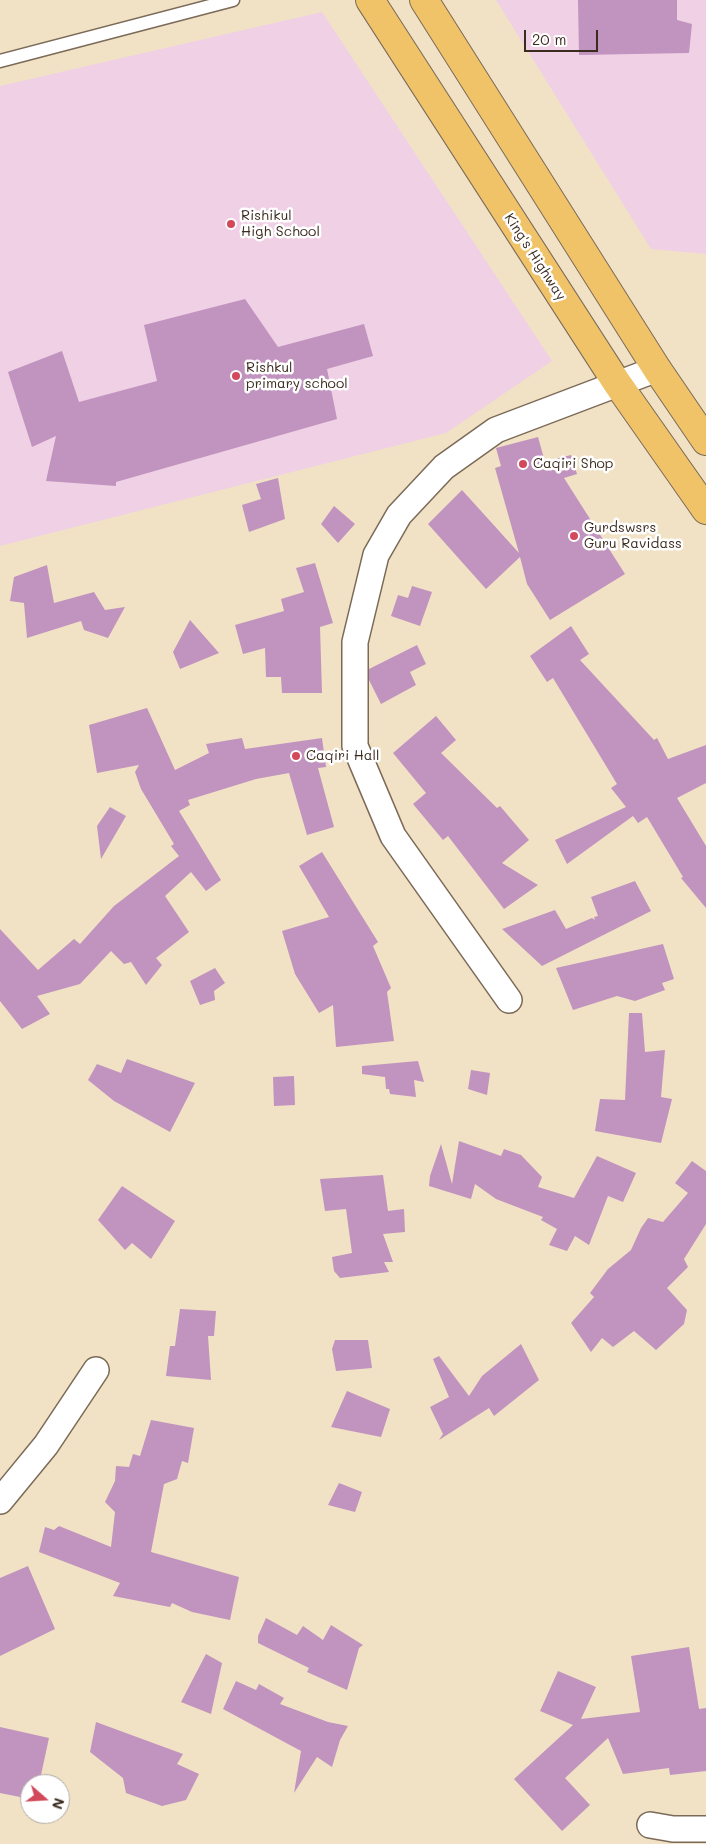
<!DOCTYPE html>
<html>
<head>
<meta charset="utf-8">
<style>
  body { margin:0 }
  #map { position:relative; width:706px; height:1844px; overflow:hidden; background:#f1e2c5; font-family:Mali,sans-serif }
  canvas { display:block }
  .north { position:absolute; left:20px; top:1774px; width:50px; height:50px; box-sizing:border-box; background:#fff; border:1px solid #b1aaa5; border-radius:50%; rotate:109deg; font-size:14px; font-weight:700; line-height:20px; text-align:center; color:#3b2a1e }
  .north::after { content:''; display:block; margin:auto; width:18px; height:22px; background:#d1495b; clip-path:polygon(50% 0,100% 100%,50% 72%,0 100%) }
  .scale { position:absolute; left:524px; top:30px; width:74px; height:22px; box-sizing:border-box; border:2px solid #3b2a1e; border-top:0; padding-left:6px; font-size:15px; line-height:18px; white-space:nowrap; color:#3b2a1e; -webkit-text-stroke:4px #fff; paint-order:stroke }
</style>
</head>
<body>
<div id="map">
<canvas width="706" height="1844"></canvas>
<div class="north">N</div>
<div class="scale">20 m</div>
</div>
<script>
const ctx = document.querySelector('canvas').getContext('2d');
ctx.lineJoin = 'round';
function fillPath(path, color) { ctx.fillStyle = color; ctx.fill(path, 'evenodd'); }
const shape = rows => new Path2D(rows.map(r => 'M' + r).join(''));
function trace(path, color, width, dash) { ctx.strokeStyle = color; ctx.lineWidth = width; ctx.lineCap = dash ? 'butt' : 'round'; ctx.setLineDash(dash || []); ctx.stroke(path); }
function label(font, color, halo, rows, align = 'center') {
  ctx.font = font + ' Mali,sans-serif'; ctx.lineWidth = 5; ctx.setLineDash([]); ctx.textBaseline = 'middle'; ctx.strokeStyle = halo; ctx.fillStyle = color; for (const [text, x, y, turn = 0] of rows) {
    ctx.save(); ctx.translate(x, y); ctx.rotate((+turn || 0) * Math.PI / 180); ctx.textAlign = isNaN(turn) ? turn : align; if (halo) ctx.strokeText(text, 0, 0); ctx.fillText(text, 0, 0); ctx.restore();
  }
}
fillPath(shape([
  [496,0,706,0,706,254,651,249],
  [322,12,552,361,446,433,0,546,0,86]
]), '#f0d0e5');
fillPath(shape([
  [578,0,677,0,677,20,692,24,689,53,579,55],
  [245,299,278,347,364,324,373,356,327,369,337,419,116,482,116,486,46,481,56,436,32,447,8,372,62,351,79,402,157,381,144,325],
  [538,437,545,462,571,455,577,474,564,478,625,574,550,620,527,584,520,557,486,589,428,524,462,490,519,553,495,468,501,466,496,448],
  [278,478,285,519,249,532,242,505,261,499,256,484],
  [334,506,355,524,338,543,321,524],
  [315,563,333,623,320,627,322,693,282,693,281,677,266,677,265,648,243,654,235,625,284,611,281,599,304,592,296,568],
  [47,565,54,603,94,592,105,610,125,607,108,638,84,630,81,621,27,638,24,603,10,601,14,577],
  [412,586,432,592,420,626,391,616,398,595,408,598],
  [190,620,219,653,180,669,173,652],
  [571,626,589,654,580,660,654,740,657,738,668,759,706,745,706,783,677,798,706,846,706,908,681,878,683,877,647,817,638,823,633,816,567,864,555,840,626,807,611,788,617,784,553,678,547,682,530,656],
  [417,645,426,664,410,672,416,685,381,704,369,680,369,669],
  [147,708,175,770,209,753,206,744,242,738,245,749,322,738,326,767,318,768,334,827,307,835,289,773,256,779,188,800,190,805,179,811,221,880,206,891,191,872,165,896,189,932,156,958,162,965,146,985,131,962,124,964,111,951,80,984,37,996,50,1014,22,1029,0,1001,0,929,38,970,74,939,80,944,114,906,179,856,171,846,174,844,141,789,135,772,139,765,97,773,89,725],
  [436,716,456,740,441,753,497,808,500,806,529,840,502,863,538,885,504,909,448,836,443,840,413,804,426,793,393,753],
  [110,807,126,816,101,859,97,826],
  [322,852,378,942,373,946,391,988,387,992,394,1041,336,1047,333,1005,319,1013,295,974,282,931,329,917,299,866],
  [635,881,651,911,542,966,502,929,555,910,566,929,592,918,595,920,594,917,598,916,591,897],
  [663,944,674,979,662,983,665,990,635,1001,617,996,573,1010,556,968],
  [215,968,225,983,214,991,215,1000,200,1005,190,981],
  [629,1013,642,1013,645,1052,665,1050,661,1097,672,1099,661,1143,595,1131,600,1099,625,1100],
  [127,1059,195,1083,170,1132,114,1101,88,1080,97,1064,121,1073],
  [418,1061,424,1082,414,1080,416,1097,390,1094,389,1089,386,1089,385,1077,362,1074,362,1066],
  [471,1070,490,1073,487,1095,468,1089],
  [294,1076,295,1105,274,1106,273,1077],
  [459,1141,501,1156,504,1149,521,1155,542,1177,538,1187,574,1198,597,1156,636,1173,623,1202,608,1196,589,1245,575,1236,567,1251,549,1245,557,1229,541,1220,543,1217,496,1199,475,1184,471,1199,429,1186,430,1176,441,1144,452,1184],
  [692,1161,706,1171,706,1224,684,1259,688,1267,667,1288,687,1310,684,1324,656,1350,634,1331,613,1347,602,1338,591,1352,571,1323,594,1297,590,1293,608,1269,631,1250,641,1228,648,1218,663,1222,688,1193,675,1183],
  [383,1175,388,1211,404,1209,405,1232,383,1234,393,1262,384,1262,389,1272,340,1278,334,1271,332,1257,352,1253,346,1209,325,1211,320,1179],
  [122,1186,175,1221,151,1259,132,1243,125,1250,98,1220],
  [180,1309,216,1311,214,1336,208,1336,211,1380,166,1376,170,1346,175,1346],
  [335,1340,368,1340,372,1368,336,1371,332,1349],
  [521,1344,539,1380,494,1416,489,1408,439,1440,443,1434,430,1407,449,1397,433,1359,439,1356,469,1396,482,1376],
  [347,1391,390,1409,381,1437,331,1427],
  [151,1420,194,1428,188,1463,182,1461,177,1479,164,1484,151,1552,239,1577,230,1620,192,1612,172,1603,170,1607,113,1596,120,1583,39,1552,45,1527,54,1530,59,1526,111,1547,115,1512,105,1502,115,1481,116,1466,129,1467,133,1454,140,1456],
  [339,1483,362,1492,355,1512,328,1505],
  [28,1566,55,1629,0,1656,0,1578],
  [266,1618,297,1635,303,1626,323,1640,331,1625,363,1645,359,1648,347,1690,307,1672,309,1668,258,1643,258,1636],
  [689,1647,699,1709,706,1708,706,1771,670,1775,669,1768,623,1774,608,1738,565,1778,590,1805,562,1831,514,1779,573,1725,540,1711,558,1671,596,1687,581,1719,640,1712,631,1656],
  [206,1654,222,1663,211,1714,181,1702],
  [236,1681,256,1690,259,1684,284,1698,280,1704,328,1722,348,1726,340,1740,332,1767,317,1757,294,1793,301,1751,223,1709],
  [96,1722,183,1754,177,1764,199,1774,186,1800,162,1806,126,1793,123,1778,90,1752],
  [0,1727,49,1738,39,1784,30,1784,30,1799,0,1793]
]), '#c193bf');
const lane = shape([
  [0,61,233,0]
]);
const street = shape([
  [509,1000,393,836,355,746,355,642,376,555,399,515,444,467,496,430,657,369],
  [0,1501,46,1445,96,1370],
  [650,1825,673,1829,706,1829]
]);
const highway = shape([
  [370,0,617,383,706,510],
  [424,0,657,369,706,441]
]);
trace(lane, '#7b6a58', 15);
trace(street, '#7b6a58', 28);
trace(highway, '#7b6a58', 30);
trace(lane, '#fff', 12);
trace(street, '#fff', 25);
trace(highway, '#f1c369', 28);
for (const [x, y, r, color] of [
  [231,224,5,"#d1495b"],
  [236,376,5,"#d1495b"],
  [523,464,5,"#d1495b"],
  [574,536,5,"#d1495b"],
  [296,756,5,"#d1495b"]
]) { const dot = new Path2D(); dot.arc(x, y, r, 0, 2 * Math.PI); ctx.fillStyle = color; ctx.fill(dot); trace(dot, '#fff', 2); }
label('14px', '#3b2a1e', '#fff', [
  ["Rishikul",241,216],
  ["High School",241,232],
  ["Rishkul",246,368],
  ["primary school",246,384],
  ["Caqiri Shop",533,464],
  ["Gurdswsrs",584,528],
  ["Guru Ravidass",584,544],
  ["Caqiri Hall",306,756]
], 'left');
label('14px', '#3b2a1e', '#fff', [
  ["King's Highway",535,257,57]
]);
</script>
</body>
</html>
